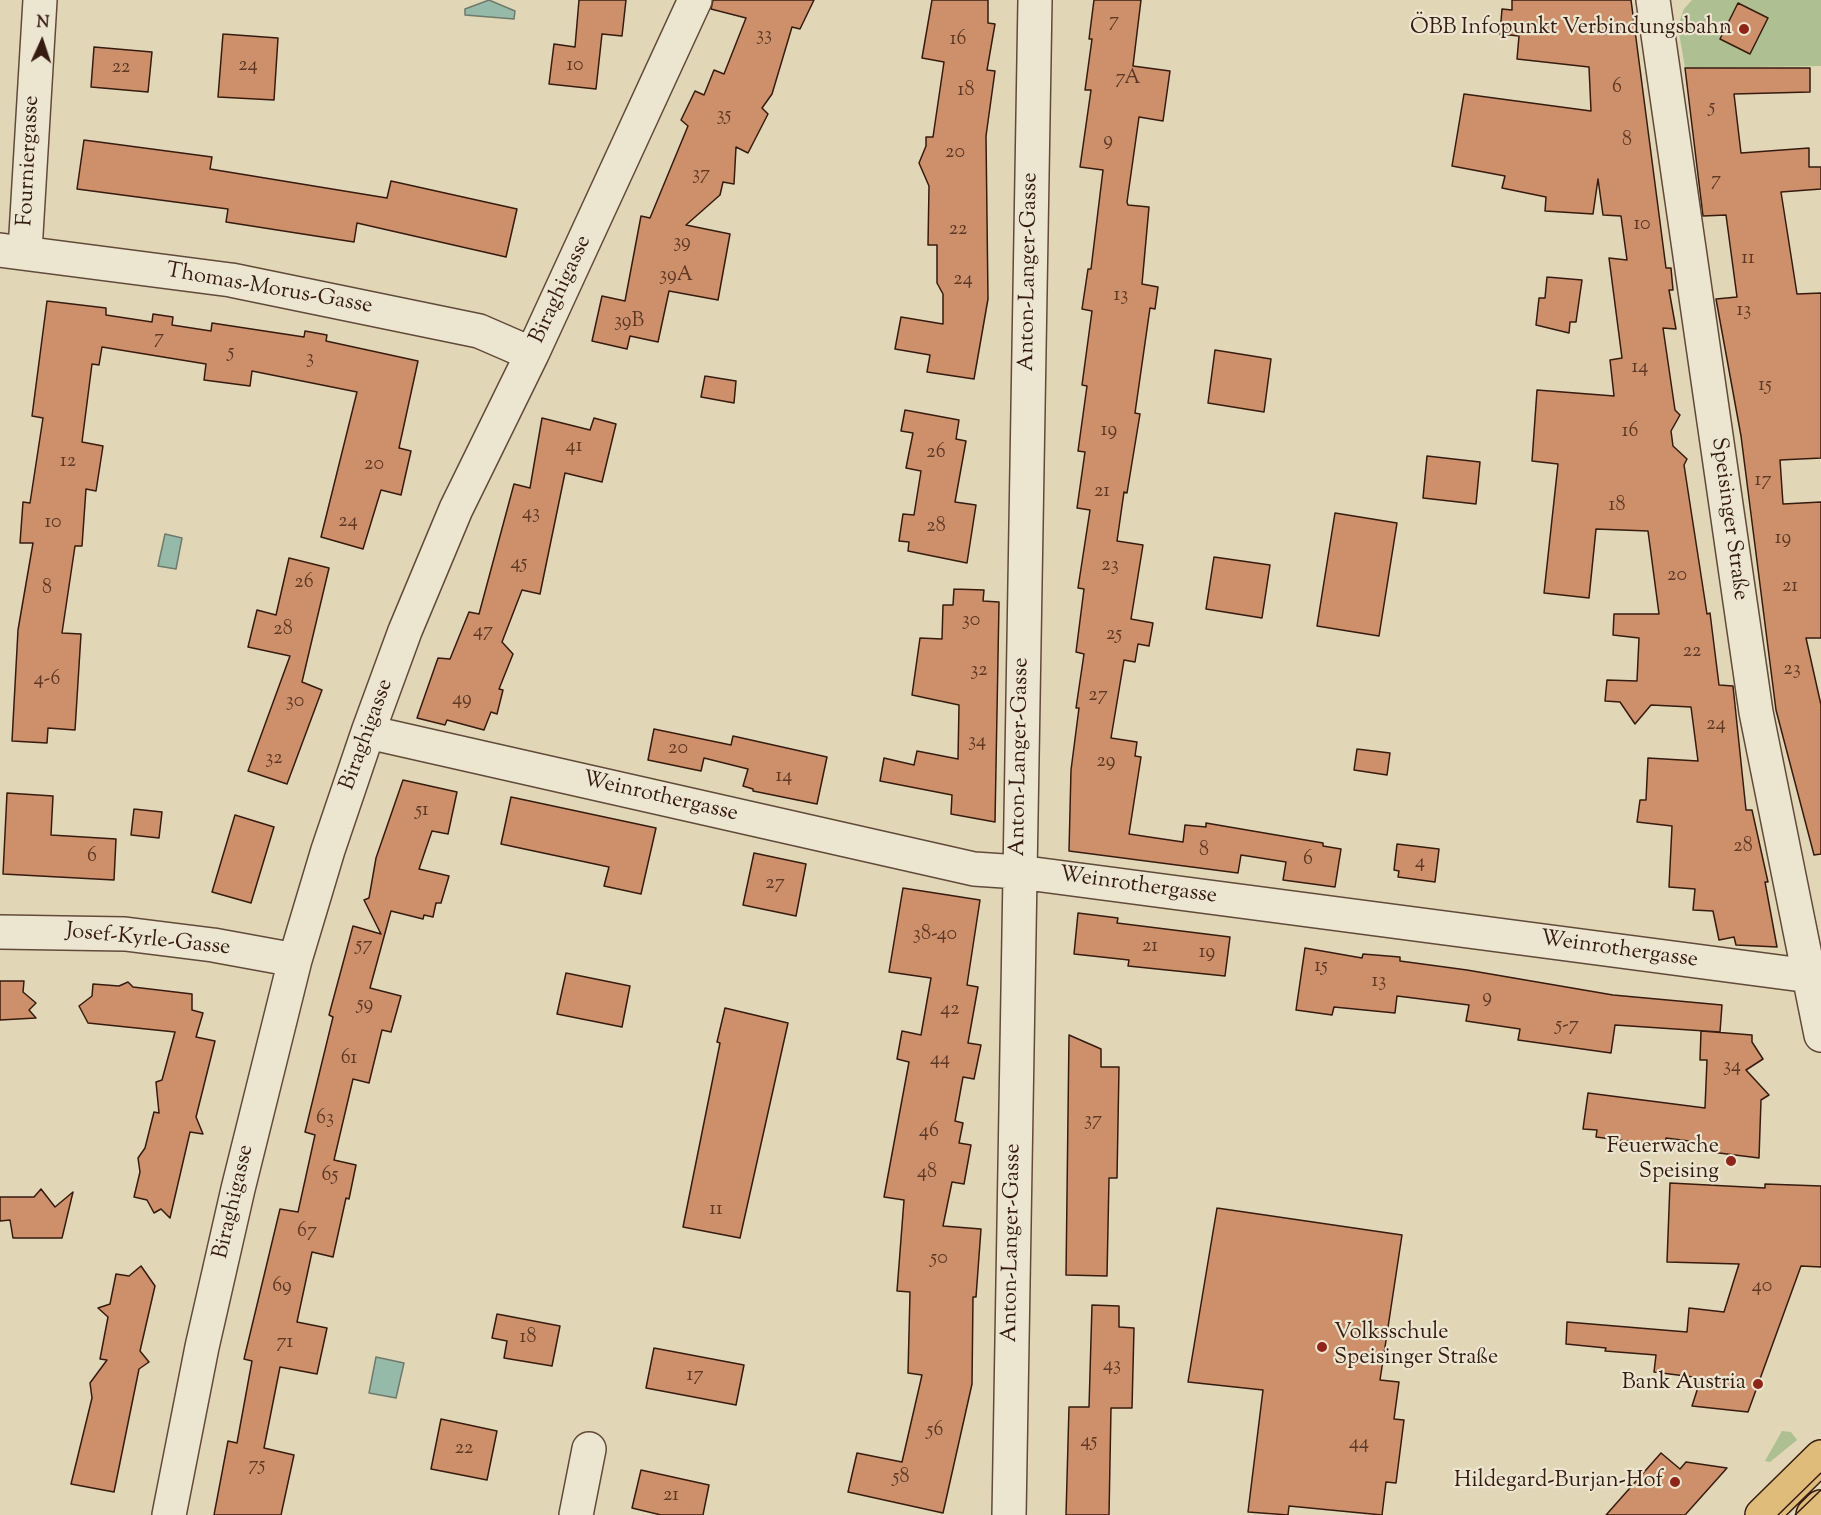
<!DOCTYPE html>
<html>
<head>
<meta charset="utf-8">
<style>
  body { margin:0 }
  #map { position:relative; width:1821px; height:1515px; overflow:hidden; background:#e1d7b6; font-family:"Sorts Mill Goudy",serif }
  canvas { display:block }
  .north { position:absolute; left:12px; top:12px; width:60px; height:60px; -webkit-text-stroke:4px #ece5d0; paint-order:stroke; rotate:3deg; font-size:16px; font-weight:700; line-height:24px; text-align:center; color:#361b11 }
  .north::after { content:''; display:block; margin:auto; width:21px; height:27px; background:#361b11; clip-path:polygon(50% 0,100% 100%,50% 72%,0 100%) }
</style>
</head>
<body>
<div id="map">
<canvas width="1821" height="1515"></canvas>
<div class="north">N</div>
</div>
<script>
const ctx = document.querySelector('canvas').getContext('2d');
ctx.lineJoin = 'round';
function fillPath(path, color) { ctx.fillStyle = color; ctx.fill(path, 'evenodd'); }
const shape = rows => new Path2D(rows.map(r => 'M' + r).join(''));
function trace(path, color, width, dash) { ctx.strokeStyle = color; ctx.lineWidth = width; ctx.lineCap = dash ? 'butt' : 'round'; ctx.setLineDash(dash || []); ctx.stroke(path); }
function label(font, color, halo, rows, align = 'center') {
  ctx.font = font + ' "Sorts Mill Goudy",serif'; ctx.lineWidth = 4.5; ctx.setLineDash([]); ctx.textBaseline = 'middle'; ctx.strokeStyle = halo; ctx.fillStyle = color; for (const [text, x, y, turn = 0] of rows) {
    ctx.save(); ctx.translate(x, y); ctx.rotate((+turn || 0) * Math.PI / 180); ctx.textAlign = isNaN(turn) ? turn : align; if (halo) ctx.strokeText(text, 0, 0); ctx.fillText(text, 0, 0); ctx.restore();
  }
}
fillPath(shape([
  [1692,0,1821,0,1821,66,1685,68,1679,33,1680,20,1684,9],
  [1782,1431,1791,1432,1797,1440,1770,1462,1765,1461]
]), '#aebf91');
const water = shape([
  [489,0,515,11,514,19,465,15,465,9,489,0],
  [165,534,182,538,176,569,158,566,165,534],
  [376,1357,404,1363,396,1398,369,1393,376,1357]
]);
fillPath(water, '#95baa9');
trace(water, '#6f7a6c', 1.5);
const building = shape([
  [579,0,626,0,622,36,602,34,596,89,549,84,554,44,575,47,579,0],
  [713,0,814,0,800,29,792,27,772,94,762,108,768,114,748,153,736,147,734,184,723,182,720,195,686,225,730,234,718,300,669,291,658,342,630,336,627,349,592,341,602,296,625,301,641,216,650,218,688,126,681,120,695,91,704,95,714,70,724,74,746,18,711,9,713,0],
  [932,0,988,0,988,23,995,24,987,70,995,71,986,136,988,299,974,379,927,372,930,355,895,349,901,317,943,324,943,294,937,283,937,245,928,245,929,186,919,163,926,146,926,137,933,137,944,62,922,58,932,0],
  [1094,0,1141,0,1133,66,1170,71,1163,121,1139,117,1127,202,1128,205,1149,207,1142,284,1158,287,1155,309,1150,308,1135,413,1140,414,1127,493,1124,492,1117,541,1143,545,1131,619,1153,623,1149,646,1138,644,1135,662,1124,660,1111,738,1137,742,1135,756,1141,757,1129,834,1183,842,1185,825,1206,827,1206,823,1323,843,1323,846,1341,849,1335,887,1283,880,1286,862,1241,855,1238,873,1069,851,1071,770,1079,708,1076,708,1084,654,1076,652,1084,589,1078,588,1090,510,1077,508,1085,452,1078,451,1087,386,1082,385,1092,311,1082,309,1088,269,1091,269,1103,170,1080,167,1091,90,1085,90,1092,39,1089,39,1094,0],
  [1512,0,1631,0,1666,268,1671,268,1673,290,1669,290,1676,329,1663,328,1675,410,1680,415,1671,431,1673,446,1687,459,1684,465,1707,614,1710,613,1719,685,1733,686,1746,810,1752,810,1768,882,1765,882,1777,947,1736,945,1734,937,1719,940,1713,911,1693,910,1695,889,1669,887,1672,826,1637,822,1640,800,1646,800,1648,758,1698,761,1691,707,1651,705,1635,724,1620,702,1605,701,1607,680,1637,681,1639,638,1613,635,1614,614,1659,614,1648,531,1596,529,1589,598,1544,593,1558,464,1532,461,1537,390,1614,396,1610,360,1622,358,1609,258,1627,260,1621,216,1603,215,1598,179,1593,214,1545,211,1546,197,1502,188,1505,176,1452,166,1464,94,1591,111,1589,67,1517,59,1519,36,1500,34,1502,9,1512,10,1512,0],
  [1738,3,1768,18,1750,54,1720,39,1738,3],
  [223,34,278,38,274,100,218,97,223,34],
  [94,47,152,52,148,92,91,87,94,47],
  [1685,68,1810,68,1810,92,1734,94,1741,153,1809,148,1809,167,1821,167,1821,189,1781,192,1797,294,1821,293,1821,458,1780,460,1783,504,1821,502,1821,638,1806,638,1821,705,1821,854,1814,855,1776,710,1741,436,1716,299,1737,297,1726,215,1703,216,1685,68],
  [84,140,212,157,210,169,387,198,391,181,517,209,506,257,357,223,354,242,226,222,228,209,77,189,84,140],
  [1547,277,1582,280,1576,322,1570,322,1569,333,1536,325,1539,298,1545,298,1547,277],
  [47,301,106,308,106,315,152,322,153,314,173,317,172,325,211,331,212,323,304,337,305,331,327,335,326,341,418,361,399,448,411,451,401,495,381,490,363,549,321,537,357,392,252,371,250,386,204,380,206,364,102,347,99,365,92,364,82,442,103,446,96,491,86,489,82,546,75,546,62,633,81,634,75,730,48,728,47,743,12,741,18,630,33,543,20,543,23,502,30,503,43,418,32,416,47,301],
  [1215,350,1271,359,1264,412,1208,403,1215,350],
  [705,376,736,381,734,403,701,397,705,376],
  [905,410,959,420,956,439,966,441,955,502,976,505,967,563,908,551,909,542,899,541,903,514,914,515,921,471,906,468,913,433,901,431,905,410],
  [542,418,590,430,594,418,616,424,602,482,565,473,540,594,522,590,502,642,513,654,499,689,503,690,497,714,491,712,484,730,447,720,445,725,417,718,438,658,450,659,469,612,479,614,514,484,530,488,542,418],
  [1427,456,1480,462,1476,504,1423,498,1427,456],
  [1335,513,1397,523,1379,636,1317,626,1335,513],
  [1214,557,1270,565,1262,618,1206,609,1214,557],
  [289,558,329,568,302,682,322,690,287,784,248,771,290,656,248,647,257,610,276,615,289,558],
  [954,589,984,590,983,601,999,602,995,822,951,814,952,795,880,781,884,758,914,765,917,751,958,759,959,705,912,695,920,638,942,639,943,605,953,605,954,589],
  [654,729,731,745,733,736,827,757,817,804,753,791,753,789,743,786,748,769,704,758,701,771,648,760,654,729],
  [1357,749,1390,753,1387,775,1354,770,1357,749],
  [403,780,457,792,448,834,432,831,419,869,449,876,441,903,436,903,433,917,424,915,423,919,391,911,370,988,401,996,391,1032,382,1030,369,1083,353,1079,334,1160,356,1165,349,1199,346,1198,333,1257,312,1252,297,1322,327,1328,317,1374,280,1367,264,1448,294,1455,281,1515,214,1515,228,1441,237,1443,252,1361,244,1359,280,1209,298,1212,315,1135,305,1132,333,1017,329,1015,353,926,381,934,364,900,369,898,376,858,403,780],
  [7,793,53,796,51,835,116,839,114,880,3,874,7,793],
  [511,797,656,828,641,894,604,886,609,867,501,844,511,797],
  [134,809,162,812,159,838,131,835,134,809],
  [235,815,274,827,251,903,212,892,235,815],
  [1397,844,1439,849,1435,882,1398,877,1399,871,1394,870,1397,844],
  [754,853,806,864,796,916,743,905,754,853],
  [903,888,980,900,967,985,978,987,968,1043,981,1045,974,1079,963,1077,955,1121,963,1123,959,1143,971,1145,964,1184,952,1182,943,1226,981,1229,976,1297,973,1297,972,1384,943,1513,848,1492,857,1453,902,1462,922,1375,908,1373,910,1292,897,1291,904,1200,884,1197,909,1062,897,1059,902,1031,921,1035,931,978,889,972,903,888],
  [1078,913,1118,918,1117,923,1230,937,1225,976,1128,966,1129,960,1074,954,1078,913],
  [1305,948,1362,958,1363,954,1400,957,1400,961,1467,970,1613,995,1722,1005,1720,1032,1615,1025,1611,1053,1518,1040,1520,1029,1466,1021,1469,1005,1397,996,1395,1013,1334,1007,1332,1015,1296,1010,1305,948],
  [566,973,630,986,622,1027,557,1014,566,973],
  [0,981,24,981,23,992,36,1003,29,1010,36,1018,0,1020,0,981],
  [128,982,133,987,192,994,192,1010,203,1013,196,1037,215,1041,196,1117,203,1134,190,1132,170,1218,161,1209,154,1213,147,1200,134,1197,140,1172,138,1158,145,1148,154,1112,159,1113,156,1082,162,1080,175,1032,88,1023,79,1006,92,996,93,984,119,986,128,982],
  [725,1008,788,1023,740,1238,683,1227,720,1043,717,1042,725,1008],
  [1701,1031,1752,1035,1752,1042,1763,1059,1746,1070,1769,1095,1761,1100,1759,1158,1703,1151,1704,1143,1666,1138,1665,1146,1596,1137,1597,1130,1583,1129,1588,1093,1705,1108,1707,1060,1700,1060,1701,1031],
  [1069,1035,1101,1049,1101,1067,1119,1067,1117,1178,1109,1178,1107,1276,1066,1275,1069,1035],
  [1670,1183,1765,1188,1765,1184,1821,1186,1821,1267,1801,1266,1748,1412,1692,1406,1701,1378,1654,1372,1656,1355,1605,1351,1606,1348,1566,1344,1567,1322,1687,1332,1689,1308,1724,1312,1739,1264,1667,1262,1670,1183],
  [41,1189,55,1207,73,1192,62,1238,13,1238,10,1220,0,1221,0,1197,34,1197,41,1189],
  [1217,1208,1402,1235,1380,1380,1399,1382,1394,1419,1404,1420,1396,1483,1386,1482,1382,1515,1289,1506,1288,1515,1248,1512,1263,1390,1188,1382,1217,1208],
  [141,1266,155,1286,140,1351,149,1362,139,1369,114,1492,71,1484,92,1398,90,1383,107,1360,100,1359,108,1317,98,1308,110,1304,116,1274,129,1276,141,1266],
  [1092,1305,1119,1306,1119,1327,1134,1328,1132,1408,1111,1408,1109,1515,1066,1515,1069,1407,1089,1407,1092,1305],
  [497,1314,560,1326,552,1366,504,1358,507,1341,492,1338,497,1314],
  [654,1348,744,1365,736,1405,646,1388,654,1348],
  [441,1419,497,1431,487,1480,431,1469,441,1419],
  [1661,1453,1680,1469,1686,1462,1727,1468,1685,1515,1606,1515,1661,1453],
  [641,1470,709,1485,703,1515,661,1515,632,1508,641,1470]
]);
fillPath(building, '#ce906a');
trace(building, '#361b11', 1.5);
const minor = shape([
  [1653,0,1756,712,1821,1035],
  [0,250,231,280,479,331,532,354],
  [25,251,40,0],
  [368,732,974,869,1019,872,1810,976],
  [0,932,125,934,213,945,295,960],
  [169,1515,202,1347,238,1189,295,960,328,850,368,732,405,631,456,509,532,354,695,0],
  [576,1515,589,1449],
  [1009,1515,1035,0]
]);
const major = shape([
  [1762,1515,1821,1457],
  [1813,1515,1821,1507]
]);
trace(minor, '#614a3a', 36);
trace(major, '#361b11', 36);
trace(minor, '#ece5d0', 33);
trace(major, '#e0bc7b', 33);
trace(shape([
  [1778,1515,1821,1473],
  [1795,1515,1821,1490]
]), '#361b11', 1.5);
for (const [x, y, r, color] of [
  [1744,29,6,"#8f2418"],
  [1731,1161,6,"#8f2418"],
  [1322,1347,6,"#8f2418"],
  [1758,1384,6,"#8f2418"],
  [1675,1482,6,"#8f2418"]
]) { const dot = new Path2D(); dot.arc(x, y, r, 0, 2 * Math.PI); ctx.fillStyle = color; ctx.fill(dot); trace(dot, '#ece5d0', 2); }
label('20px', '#5c3827', null, [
  ["7",1114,23],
  ["33",764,37],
  ["16",958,41],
  ["24",248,67],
  ["10",575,67],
  ["22",121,69],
  ["7A",1128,80],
  ["6",1617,89],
  ["18",966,92],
  ["5",1712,109],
  ["35",724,117],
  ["9",1108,142],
  ["8",1627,142],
  ["20",955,154],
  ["37",701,176],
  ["7",1716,182],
  ["10",1642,226],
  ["22",958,231],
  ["39",682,244],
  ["11",1748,260],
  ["39A",676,277],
  ["24",963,281],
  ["13",1121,297],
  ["13",1744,312],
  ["39B",629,323],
  ["7",159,340],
  ["5",231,354],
  ["3",310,360],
  ["14",1640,369],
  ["15",1765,387],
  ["19",1109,432],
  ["16",1630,433],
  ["41",574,448],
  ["26",936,454],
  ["12",68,463],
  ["20",374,466],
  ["17",1763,482],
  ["21",1102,493],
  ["18",1617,507],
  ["43",531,515],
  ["24",348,523],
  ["10",53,524],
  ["28",936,528],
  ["19",1783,540],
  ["45",519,565],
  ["23",1110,567],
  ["20",1677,577],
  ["26",304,584],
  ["21",1790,588],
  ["8",47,590],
  ["30",971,622],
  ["28",283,631],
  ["47",483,633],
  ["25",1114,636],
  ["22",1692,653],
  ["23",1792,671],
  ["32",979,672],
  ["4-6",47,681],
  ["27",1098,697],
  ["49",462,701],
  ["30",295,703],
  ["24",1716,726],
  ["34",977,743],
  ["20",678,750],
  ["32",274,760],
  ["29",1106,763],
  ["14",784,778],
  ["51",422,812],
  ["28",1743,848],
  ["8",1204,852],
  ["6",92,858],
  ["6",1308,861],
  ["4",1420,864],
  ["27",775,885],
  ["38-40",935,936],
  ["57",364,947],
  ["21",1150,948],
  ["19",1207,954],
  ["15",1321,968],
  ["13",1379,983],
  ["9",1487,999],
  ["59",365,1006],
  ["42",950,1011],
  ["5-7",1567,1027],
  ["61",349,1060],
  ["44",940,1061],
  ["34",1732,1068],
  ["63",325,1120],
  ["37",1093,1122],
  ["46",929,1133],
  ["48",927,1174],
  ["65",330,1177],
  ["11",716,1211],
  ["67",307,1233],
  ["50",939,1260],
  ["69",282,1288],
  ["40",1762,1288],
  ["18",528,1339],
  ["71",285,1344],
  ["43",1112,1367],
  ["17",695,1377],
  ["56",935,1432],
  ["45",1089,1443],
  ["44",1359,1445],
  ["22",464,1450],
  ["75",257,1467],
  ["58",901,1479],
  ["21",671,1497]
]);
label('22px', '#361b11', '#ece5d0', [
  ["ÖBB Infopunkt Verbindungsbahn",1732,29],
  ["Feuerwache",1719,1148],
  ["Speising",1719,1173],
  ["Volksschule",1334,1334,"left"],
  ["Speisinger Straße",1334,1359,"left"],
  ["Bank Austria",1746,1384],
  ["Hildegard-Burjan-Hof",1663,1482]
], 'right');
label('22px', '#361b11', '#ece5d0', [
  ["Fourniergasse",30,161,-87],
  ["Anton-Langer-Gasse",1030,272,-89],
  ["Thomas-Morus-Gasse",269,290,10],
  ["Biraghigasse",562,290,-65],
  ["Speisinger Straße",1728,519,82],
  ["Biraghigasse",368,735,-70],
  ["Anton-Langer-Gasse",1021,757,-89],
  ["Weinrothergasse",660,798,13],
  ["Weinrothergasse",1138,887,8],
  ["Josef-Kyrle-Gasse",148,941,6],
  ["Weinrothergasse",1619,951,8],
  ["Biraghigasse",235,1202,-77],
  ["Anton-Langer-Gasse",1013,1243,-89]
]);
</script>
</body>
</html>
